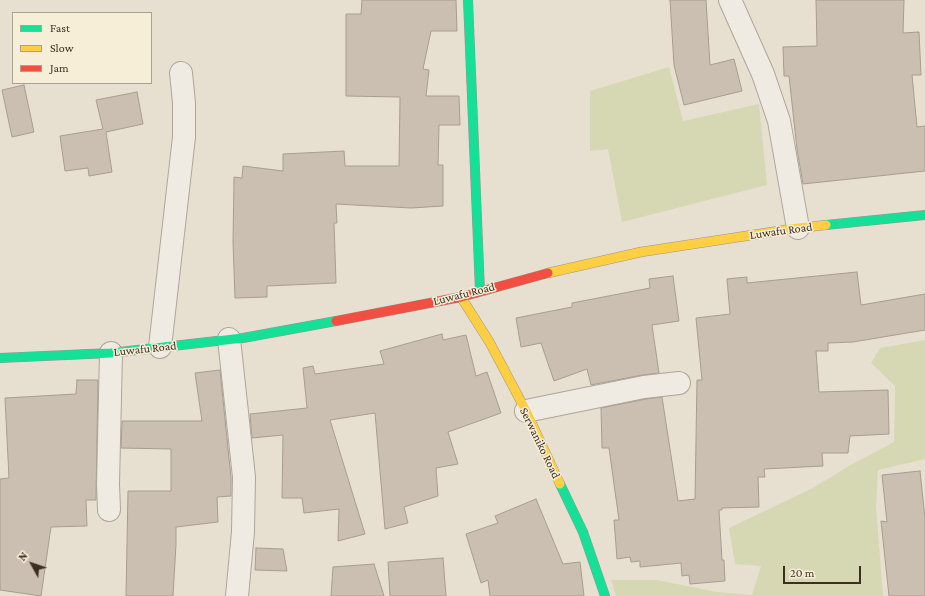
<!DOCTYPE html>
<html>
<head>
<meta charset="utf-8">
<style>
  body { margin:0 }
  #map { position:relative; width:925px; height:596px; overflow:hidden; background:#e7e0d1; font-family:"Crimson Pro",serif }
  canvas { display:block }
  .legend { position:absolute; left:12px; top:12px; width:140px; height:72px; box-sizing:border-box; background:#f7eed8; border:1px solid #ada18e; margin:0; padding:5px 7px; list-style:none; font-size:12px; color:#3d2e20 }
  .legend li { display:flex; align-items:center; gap:8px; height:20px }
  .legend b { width:20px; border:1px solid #ada18e }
  .north { position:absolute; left:12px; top:544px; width:40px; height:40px; -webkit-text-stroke:3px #f7eed8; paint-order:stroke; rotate:310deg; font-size:11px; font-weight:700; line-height:16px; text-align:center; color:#3d2e20 }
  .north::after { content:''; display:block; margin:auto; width:14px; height:18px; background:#3d2e20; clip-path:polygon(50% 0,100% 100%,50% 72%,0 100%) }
  .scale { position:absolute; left:783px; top:566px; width:78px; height:18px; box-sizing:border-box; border:2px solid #3d2e20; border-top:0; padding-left:5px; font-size:12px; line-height:14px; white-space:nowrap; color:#3d2e20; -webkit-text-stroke:3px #f7eed8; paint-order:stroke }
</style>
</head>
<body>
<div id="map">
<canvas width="925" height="596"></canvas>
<ul class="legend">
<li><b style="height:5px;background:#16e098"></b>Fast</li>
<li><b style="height:5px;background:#ffcf43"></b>Slow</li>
<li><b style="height:5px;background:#f24e42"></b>Jam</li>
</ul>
<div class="north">N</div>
<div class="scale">20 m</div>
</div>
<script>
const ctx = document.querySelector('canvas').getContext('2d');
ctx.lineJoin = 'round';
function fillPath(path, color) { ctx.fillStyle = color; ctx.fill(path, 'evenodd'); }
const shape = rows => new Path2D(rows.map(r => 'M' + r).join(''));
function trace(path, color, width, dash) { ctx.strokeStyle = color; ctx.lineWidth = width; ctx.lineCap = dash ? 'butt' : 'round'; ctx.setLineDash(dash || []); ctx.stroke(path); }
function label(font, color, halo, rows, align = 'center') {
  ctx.font = font + ' "Crimson Pro",serif'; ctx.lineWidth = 3; ctx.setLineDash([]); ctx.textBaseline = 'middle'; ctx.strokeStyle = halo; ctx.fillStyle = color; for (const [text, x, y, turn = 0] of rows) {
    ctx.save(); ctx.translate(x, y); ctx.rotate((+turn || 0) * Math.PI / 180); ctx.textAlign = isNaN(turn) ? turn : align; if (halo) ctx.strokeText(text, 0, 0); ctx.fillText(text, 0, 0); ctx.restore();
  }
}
fillPath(shape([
  [669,67,683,121,759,104,767,185,622,222,608,149,590,151,590,91],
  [925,340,925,459,878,470,876,506,883,596,616,596,611,580,657,580,717,592,752,595,761,566,735,564,729,528,813,488,847,467,894,442,895,386,871,363,880,348]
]), '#d6d7b3');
const building = shape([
  [362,0,456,0,457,31,431,31,423,69,429,70,426,96,459,96,460,125,439,125,438,165,443,165,443,206,411,208,336,204,337,223,334,223,336,283,267,286,267,297,235,298,233,242,234,177,242,178,243,166,283,171,283,154,344,151,345,166,399,166,400,97,346,96,346,14,361,14,362,0],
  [670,0,706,0,710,65,734,59,742,91,684,105,674,65,670,0],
  [816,0,904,0,903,33,919,32,921,75,912,75,917,127,925,126,925,171,803,184,797,149,789,76,784,76,783,47,817,46,816,0],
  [24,85,34,132,12,137,2,90,24,85],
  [137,92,143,124,106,132,112,172,89,176,88,168,65,171,60,136,103,129,96,100,137,92],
  [857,272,861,305,925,294,925,330,853,342,828,343,828,351,816,351,819,392,888,390,889,434,850,436,848,453,822,453,823,466,764,469,765,477,758,477,759,507,722,508,722,510,719,510,722,560,724,560,725,581,690,584,689,575,682,576,681,563,640,567,640,561,631,562,630,557,617,559,614,520,619,520,609,448,602,448,601,408,646,399,662,397,678,501,695,499,697,380,702,380,696,318,730,314,727,279,747,277,747,283,857,272],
  [673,276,679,321,652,325,659,373,642,375,591,385,587,369,554,381,541,343,521,347,516,318,572,307,572,303,650,288,649,279,673,276],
  [442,334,443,340,466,335,476,376,487,372,501,413,448,432,458,464,436,468,438,496,404,507,408,523,385,529,375,413,330,420,365,534,338,541,339,509,304,513,302,498,282,498,283,435,252,438,250,414,307,408,303,368,313,366,315,374,384,364,380,351,442,334],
  [220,370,231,478,231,496,217,497,218,522,176,527,176,544,173,596,126,596,128,491,171,491,171,449,121,448,122,421,202,421,195,373,220,370],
  [77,380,98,380,96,500,86,500,87,526,51,527,41,596,0,590,0,479,9,478,5,398,76,394,77,380],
  [920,471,925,518,925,596,889,596,881,521,887,522,882,475,920,471],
  [536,499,563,564,580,562,584,596,490,596,488,580,481,583,466,534,498,523,495,516,536,499],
  [256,548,283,549,287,571,255,570,256,548],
  [443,558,446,596,390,596,388,562,443,558],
  [374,564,384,596,331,596,333,567,374,564]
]);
fillPath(building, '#cbbfb2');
trace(building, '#a89c90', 1);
const street = shape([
  [730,0,763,74,779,121,798,228],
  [229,339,244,477,243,532,237,596],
  [160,347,184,137,184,103,181,73],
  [526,411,644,387,679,383],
  [109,510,108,484,111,353]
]);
const fast = shape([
  [468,0,480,291],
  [826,225,925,215],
  [0,358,111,353,243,338,336,321],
  [560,484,583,532,605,596]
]);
const slow = shape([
  [548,273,641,252,798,228,826,225],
  [461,297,490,343,526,411,560,484]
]);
const jam = shape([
  [336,321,461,297,548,273]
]);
trace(street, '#ada599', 24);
trace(fast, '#9c958a', 10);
trace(slow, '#9c958a', 10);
trace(jam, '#9c958a', 10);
trace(street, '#efebe3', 22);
trace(fast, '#16e098', 9);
trace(slow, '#ffcf43', 9);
trace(jam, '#f24e42', 9);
label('12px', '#3d2e20', '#f7eed8', [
  ["Luwafu Road",781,231,-8],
  ["Luwafu Road",464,294,-14],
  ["Luwafu Road",145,349,-6],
  ["Serwaniko Road",540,443,64]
]);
</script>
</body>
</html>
